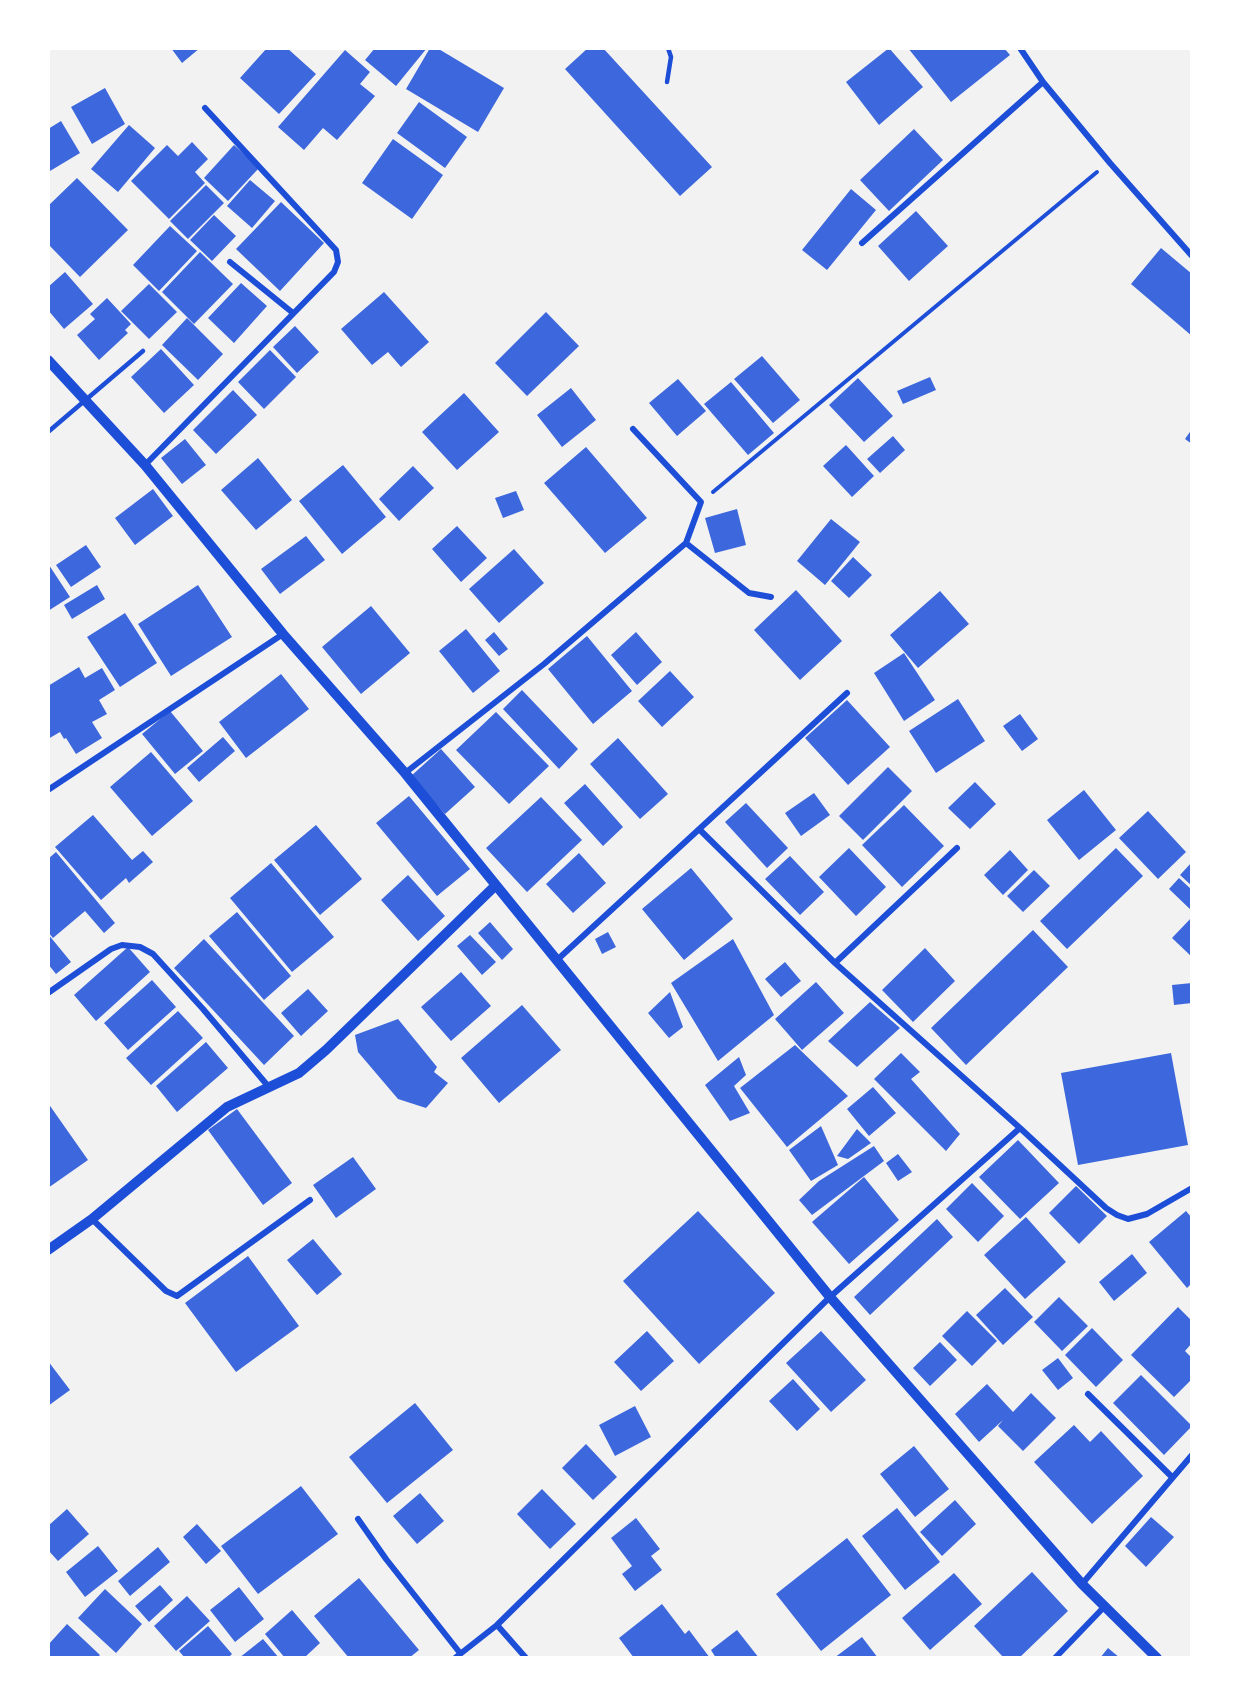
<!DOCTYPE html>
<html>
<head>
<meta charset="utf-8">
<style>
  body { margin:0 }
  #map { position:relative; width:1240px; height:1706px; overflow:hidden; background:#f2f2f2; font-family:"IBM Plex Sans",sans-serif }
  canvas { display:block }
  .frame { position:absolute; inset:0; border:50px solid #fff; pointer-events:none }
</style>
</head>
<body>
<div id="map">
<canvas width="1240" height="1706"></canvas>
<div class="frame"></div>
</div>
<script>
const ctx = document.querySelector('canvas').getContext('2d');
ctx.lineJoin = 'round';
function fillPath(path, color) { ctx.fillStyle = color; ctx.fill(path, 'evenodd'); }
const shape = rows => new Path2D(rows.map(r => 'M' + r).join(''));
function trace(path, color, width, dash) { ctx.strokeStyle = color; ctx.lineWidth = width; ctx.lineCap = dash ? 'butt' : 'round'; ctx.setLineDash(dash || []); ctx.stroke(path); }
fillPath(shape([
  [171,48,200,48,182,63],
  [267,48,287,48,316,74,279,114,240,78],
  [375,48,427,48,396,86,365,60],
  [430,48,437,48,504,88,478,132,406,89],
  [588,48,603,48,712,167,680,196,565,69],
  [889,48,923,87,879,125,846,82],
  [908,48,1004,48,1010,55,951,102],
  [345,50,370,72,360,84,375,96,337,140,323,128,304,150,278,127],
  [105,88,125,124,92,144,71,107],
  [419,102,467,137,445,168,397,133],
  [61,121,80,153,50,171,48,168,48,129],
  [129,125,155,148,118,192,91,169],
  [914,129,943,160,889,211,860,180],
  [393,139,443,175,412,219,362,183],
  [192,142,208,159,195,172,205,183,169,219,131,181,167,145,178,156],
  [234,145,259,168,228,201,204,178],
  [77,178,128,230,80,277,48,244,48,206],
  [250,180,275,201,252,228,227,206],
  [206,185,224,203,188,239,170,221],
  [851,189,876,210,827,270,802,250],
  [281,202,324,243,280,291,236,249],
  [916,211,948,246,909,281,878,246],
  [214,215,236,236,212,261,190,240],
  [170,226,197,251,159,291,133,265],
  [1161,248,1192,274,1192,336,1131,284],
  [200,252,233,284,194,324,162,292],
  [65,272,93,304,64,329,48,310,48,287],
  [241,283,267,306,234,343,208,318],
  [149,284,177,312,149,339,121,311],
  [384,292,429,342,401,367,388,352,372,365,341,329],
  [107,298,131,324,125,330,128,333,99,360,77,335,95,319,90,314],
  [546,312,579,346,527,396,495,363],
  [187,318,223,354,198,380,162,345],
  [295,326,319,352,297,373,273,347],
  [161,349,194,385,164,413,131,377],
  [270,350,296,377,264,409,238,382],
  [762,356,800,400,773,423,734,379],
  [930,377,936,390,903,404,897,391],
  [858,378,893,416,864,442,829,405],
  [678,379,706,411,677,436,649,403],
  [731,382,774,433,748,455,704,404],
  [571,388,596,420,562,447,537,415],
  [233,390,257,415,216,454,193,430],
  [464,393,499,432,457,470,422,432],
  [1192,429,1192,444,1185,439],
  [893,436,905,450,880,473,867,459],
  [185,439,206,465,182,484,161,458],
  [846,445,874,476,852,497,823,466],
  [586,447,647,518,605,553,544,483],
  [258,458,292,500,256,530,221,490],
  [343,465,386,517,342,554,299,501],
  [413,466,434,488,399,521,379,499],
  [153,489,173,516,135,545,115,518],
  [516,491,524,510,503,518,495,498],
  [737,509,746,545,715,553,705,518],
  [831,519,860,542,825,585,797,561],
  [457,526,487,558,461,582,432,549],
  [306,536,325,560,280,594,261,569],
  [86,545,101,567,71,587,56,565],
  [514,549,544,583,499,623,469,589],
  [853,557,872,575,849,598,831,581],
  [49,565,70,597,48,611,48,566],
  [97,585,105,599,72,619,64,605],
  [198,585,232,637,171,676,138,624],
  [796,590,842,641,800,680,754,630],
  [940,591,969,624,918,668,890,635],
  [371,606,410,653,361,694,322,647],
  [125,613,157,663,120,687,87,637],
  [466,629,500,671,473,693,439,651],
  [494,632,508,649,499,656,485,640],
  [636,632,662,662,637,685,611,655],
  [587,636,632,691,593,724,548,669],
  [904,653,935,700,904,721,874,673],
  [79,667,85,678,102,668,115,690,99,700,107,714,92,722,102,738,76,754,66,738,64,739,60,732,48,739,48,686],
  [670,671,694,697,662,727,638,701],
  [281,674,309,709,246,758,219,722],
  [522,690,578,749,559,769,503,709],
  [958,699,985,741,936,773,909,731],
  [847,700,890,747,848,785,805,738],
  [170,711,203,751,175,774,142,734],
  [496,712,549,766,509,804,456,750],
  [1020,714,1038,739,1022,751,1003,726],
  [223,737,235,751,199,782,187,768],
  [618,738,668,794,640,819,590,764],
  [441,749,475,787,445,814,411,776],
  [151,752,193,801,152,836,110,787],
  [888,767,912,791,863,840,839,816],
  [975,782,996,804,970,829,948,808],
  [585,784,623,827,603,846,564,803],
  [1084,790,1116,830,1079,860,1047,820],
  [814,793,830,815,801,836,785,813],
  [409,796,470,869,437,896,376,823],
  [541,797,582,840,527,892,486,848],
  [746,803,788,848,767,868,725,822],
  [904,805,944,846,902,887,862,845],
  [1148,811,1186,852,1158,879,1119,838],
  [93,815,132,860,143,851,153,862,129,883,126,878,101,900,55,847],
  [316,825,362,879,320,915,274,860],
  [849,848,886,887,856,916,819,877],
  [1116,848,1143,876,1067,949,1040,921],
  [1010,850,1028,870,1003,895,984,875],
  [56,852,115,923,104,933,85,911,53,938,48,932,48,859],
  [579,853,606,883,573,913,546,884],
  [790,856,824,892,800,915,765,879],
  [1192,862,1192,886,1180,875],
  [271,863,334,937,292,972,230,898],
  [691,868,733,919,684,960,642,909],
  [1034,870,1050,886,1023,912,1007,896],
  [408,875,445,916,418,941,381,900],
  [1179,878,1192,890,1192,911,1169,889],
  [237,912,291,976,264,1000,209,936],
  [1192,917,1192,957,1172,938],
  [490,922,513,949,502,960,478,933],
  [1033,930,1068,967,966,1065,931,1028],
  [608,932,616,947,602,954,595,939],
  [48,934,71,962,56,974,48,964],
  [470,935,496,962,482,975,457,946],
  [204,939,294,1036,264,1065,174,968],
  [733,939,774,1015,718,1061,671,983],
  [128,947,150,972,96,1021,74,995],
  [925,948,955,981,913,1022,882,990],
  [785,962,801,981,781,997,765,979],
  [461,972,491,1006,451,1041,421,1007],
  [152,980,176,1007,128,1050,104,1023],
  [816,982,844,1013,802,1050,775,1019],
  [1192,983,1192,1003,1174,1005,1172,985],
  [308,989,328,1011,301,1036,281,1013],
  [670,992,683,1027,669,1038,648,1013],
  [870,1002,900,1028,857,1067,828,1041],
  [522,1005,561,1050,499,1103,461,1058],
  [178,1011,203,1038,151,1085,126,1058],
  [398,1019,437,1067,434,1072,448,1083,426,1108,398,1099,358,1052,355,1035],
  [206,1042,228,1068,177,1112,156,1086],
  [795,1045,848,1096,787,1147,740,1088],
  [901,1053,920,1072,911,1079,960,1134,946,1151,874,1079],
  [1171,1053,1188,1145,1078,1165,1061,1073],
  [739,1057,746,1075,734,1086,750,1113,730,1121,705,1085],
  [873,1087,896,1113,869,1136,847,1109],
  [48,1103,88,1160,48,1188],
  [237,1109,292,1183,263,1205,208,1130],
  [821,1126,838,1165,811,1181,789,1150],
  [857,1129,871,1143,848,1159,837,1156],
  [1018,1140,1059,1183,1020,1219,979,1177],
  [874,1146,884,1161,812,1215,799,1200,819,1181],
  [898,1154,912,1172,898,1181,886,1163],
  [353,1157,376,1189,336,1218,313,1185],
  [864,1177,899,1220,849,1264,812,1222],
  [972,1183,1004,1216,978,1242,946,1209],
  [1076,1186,1107,1216,1079,1244,1049,1213],
  [698,1211,775,1293,699,1364,623,1281],
  [1186,1211,1192,1218,1192,1283,1187,1288,1149,1242],
  [1026,1217,1066,1262,1025,1299,984,1255],
  [937,1219,953,1237,870,1315,854,1297],
  [313,1239,342,1274,317,1295,287,1260],
  [1132,1254,1147,1273,1114,1301,1099,1282],
  [248,1256,299,1326,236,1372,185,1303],
  [1005,1288,1033,1317,1003,1345,976,1315],
  [1059,1297,1088,1326,1062,1351,1034,1322],
  [1178,1307,1192,1321,1192,1343,1185,1351,1192,1358,1192,1379,1174,1397,1131,1355],
  [967,1311,997,1341,972,1366,942,1336],
  [1092,1328,1123,1360,1096,1387,1065,1355],
  [647,1331,674,1361,641,1391,614,1362],
  [821,1331,866,1380,831,1412,786,1363],
  [940,1342,957,1360,930,1386,913,1368],
  [1058,1358,1073,1378,1058,1390,1042,1370],
  [48,1361,70,1390,48,1406],
  [1141,1375,1192,1426,1164,1455,1113,1403],
  [793,1379,820,1409,797,1431,769,1401],
  [987,1384,1013,1412,1031,1393,1056,1418,1023,1451,998,1426,1003,1420,979,1442,955,1414],
  [415,1403,453,1450,387,1503,349,1457],
  [635,1406,651,1437,615,1456,599,1425],
  [1074,1425,1090,1442,1101,1431,1143,1476,1092,1524,1034,1462],
  [586,1444,617,1477,593,1500,562,1468],
  [914,1446,949,1489,915,1517,880,1474],
  [301,1486,338,1534,258,1594,221,1546],
  [542,1489,576,1524,550,1549,517,1514],
  [420,1493,444,1521,417,1544,393,1516],
  [955,1500,976,1524,942,1556,920,1532],
  [897,1508,940,1562,905,1590,862,1536],
  [67,1509,89,1534,58,1561,48,1550,48,1526],
  [1151,1517,1174,1537,1146,1567,1125,1546],
  [636,1518,660,1549,651,1556,662,1570,635,1591,622,1574,632,1566,611,1538],
  [197,1524,221,1551,206,1564,183,1537],
  [847,1538,891,1595,821,1651,776,1594],
  [98,1546,118,1571,85,1597,66,1572],
  [158,1547,170,1562,130,1596,118,1581],
  [1032,1572,1068,1611,1019,1658,1004,1658,974,1626],
  [954,1573,982,1604,930,1650,902,1618],
  [359,1578,419,1650,409,1658,349,1658,314,1616],
  [160,1585,173,1600,149,1622,135,1606],
  [239,1587,264,1619,235,1642,210,1610],
  [105,1589,142,1624,116,1653,78,1618],
  [187,1596,210,1621,176,1651,154,1626],
  [662,1604,685,1634,689,1630,710,1658,634,1658,619,1638],
  [292,1610,320,1643,304,1658,285,1658,265,1634],
  [67,1624,100,1655,97,1658,48,1658,48,1645],
  [208,1626,232,1654,228,1658,185,1658,179,1651],
  [737,1630,759,1658,716,1658,711,1650],
  [862,1637,878,1658,834,1658],
  [263,1639,279,1658,239,1658],
  [1108,1648,1120,1658,1100,1658]
]), '#3d67dc');
trace(shape([
  [713,492,1097,172]
]), '#1d4ed8', 4);
trace(shape([
  [667,82,671,57,668,48],
  [48,432,143,351]
]), '#1d4ed8', 4.5);
trace(shape([
  [1020,48,1043,82,1110,163,1192,256],
  [862,243,1043,82],
  [230,262,293,313],
  [633,429,701,502,686,543],
  [145,465,334,272,338,262,336,250,205,108],
  [405,773,544,664,686,543,749,593,771,597],
  [48,790,283,634],
  [557,960,847,693],
  [835,963,957,848],
  [48,993,111,949,122,945,140,947,153,954,203,1009,268,1086],
  [1020,1128,1106,1208,1117,1215,1128,1219,1147,1214,1192,1188],
  [92,1219,166,1291,177,1296,310,1200],
  [1088,1394,1172,1477],
  [358,1519,386,1559,460,1653],
  [1082,1584,1192,1455],
  [497,1625,526,1658],
  [455,1658,497,1625,830,1297,1020,1128,835,963,700,830],
  [1055,1658,1105,1606]
]), '#1d4ed8', 6);
trace(shape([
  [48,360,145,465,283,634,405,773,830,1297,1082,1584,1157,1658],
  [48,1250,92,1219,227,1107,299,1073,326,1050,496,885]
]), '#1d4ed8', 10);
</script>
</body>
</html>
